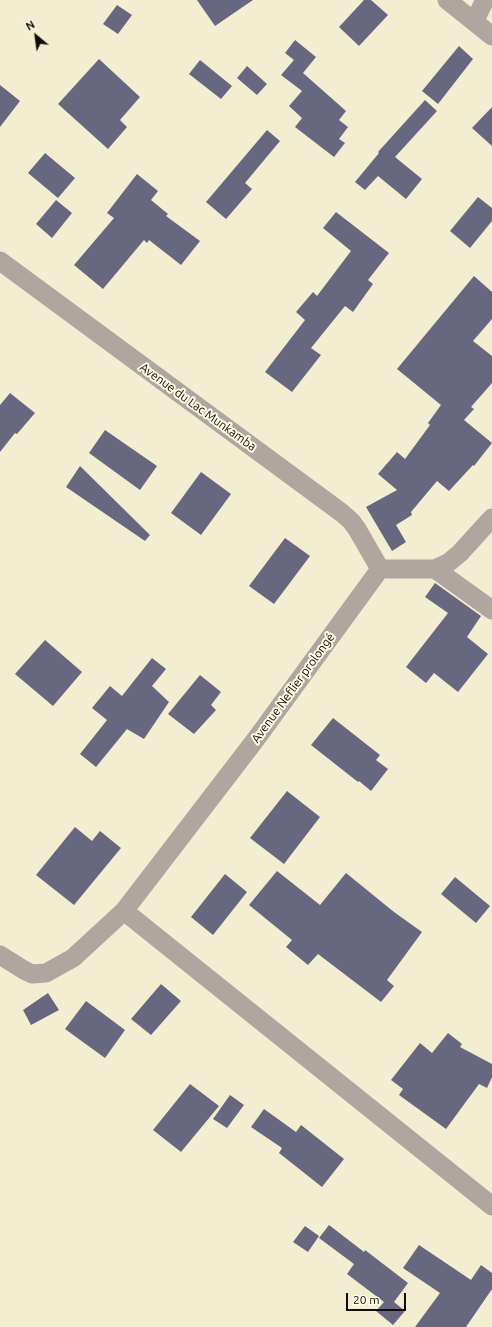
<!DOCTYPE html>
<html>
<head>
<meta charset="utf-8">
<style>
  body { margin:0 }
  #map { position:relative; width:492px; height:1327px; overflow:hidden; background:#f3eed2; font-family:Ubuntu,sans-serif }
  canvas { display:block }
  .north { position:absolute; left:16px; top:16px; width:40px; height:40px; -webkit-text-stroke:3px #fffbe5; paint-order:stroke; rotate:331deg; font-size:11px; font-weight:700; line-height:16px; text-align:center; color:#0f0e05 }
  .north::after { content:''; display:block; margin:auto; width:14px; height:18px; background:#0f0e05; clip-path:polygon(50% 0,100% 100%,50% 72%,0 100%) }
  .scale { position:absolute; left:346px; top:1293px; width:60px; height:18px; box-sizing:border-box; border:2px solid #0f0e05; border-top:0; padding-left:5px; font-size:12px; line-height:14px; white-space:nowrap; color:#0f0e05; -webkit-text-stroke:3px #fffbe5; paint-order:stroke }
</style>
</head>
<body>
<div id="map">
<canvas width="492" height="1327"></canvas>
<div class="north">N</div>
<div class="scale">20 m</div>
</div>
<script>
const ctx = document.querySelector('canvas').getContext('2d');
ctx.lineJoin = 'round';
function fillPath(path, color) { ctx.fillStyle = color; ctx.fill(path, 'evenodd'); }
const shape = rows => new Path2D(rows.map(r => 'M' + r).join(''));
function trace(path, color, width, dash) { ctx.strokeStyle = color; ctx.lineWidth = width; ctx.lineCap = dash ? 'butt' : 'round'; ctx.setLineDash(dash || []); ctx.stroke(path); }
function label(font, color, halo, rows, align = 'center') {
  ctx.font = font + ' Ubuntu,sans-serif'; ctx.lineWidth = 4; ctx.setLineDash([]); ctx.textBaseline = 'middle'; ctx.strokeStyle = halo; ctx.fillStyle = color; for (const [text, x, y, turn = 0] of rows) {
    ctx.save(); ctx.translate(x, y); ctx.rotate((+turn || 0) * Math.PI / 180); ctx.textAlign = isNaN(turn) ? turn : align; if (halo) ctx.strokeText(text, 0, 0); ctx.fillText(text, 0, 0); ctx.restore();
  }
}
fillPath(shape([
  [197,0,253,0,215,26],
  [364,0,371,0,388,15,359,46,339,27],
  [117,5,132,15,118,34,103,24],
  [295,40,316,57,303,73,346,111,339,120,348,127,339,139,345,143,334,157,295,127,302,118,289,106,302,91,281,75,294,60,285,53],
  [459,46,473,59,438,104,422,91],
  [99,59,140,97,120,120,127,127,108,149,58,104],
  [200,60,232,86,221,99,189,74],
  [247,66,267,84,257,95,237,78],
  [0,85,20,101,0,127],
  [425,100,437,111,395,157,422,179,406,199,378,176,365,190,355,182,379,153,378,152],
  [492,107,492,146,472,128],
  [267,130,280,141,245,183,252,189,226,219,206,202],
  [45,153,75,178,58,198,28,173],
  [137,174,158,191,151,200,168,214,166,216,200,241,181,265,149,240,147,243,144,240,103,289,74,265,114,218,107,213],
  [478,197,492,208,492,221,470,248,450,231],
  [56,200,72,213,52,238,36,224],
  [336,212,389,253,368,280,373,284,353,312,345,306,311,348,321,355,292,392,265,372,305,320,296,312,313,292,317,296,351,251,323,228],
  [474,276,492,292,492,319,473,341,492,356,492,383,471,407,474,409,464,420,492,443,474,466,473,465,449,491,437,481,411,512,412,515,396,525,406,542,392,551,366,507,397,490,378,474,397,452,405,459,430,425,428,423,441,405,397,369],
  [10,393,35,413,17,434,15,433,0,452,0,405],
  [105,430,157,466,140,490,89,453],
  [80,466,150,535,145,541,66,487],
  [201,472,231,494,201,535,171,513],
  [285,538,310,556,274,604,249,586],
  [435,583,481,616,467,637,488,654,458,692,434,673,426,683,406,667,448,613,425,597],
  [45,640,82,672,53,706,15,674],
  [152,658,166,669,152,686,169,702,144,739,127,729,96,767,80,754,107,720,92,708,110,686,122,696],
  [200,675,221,692,211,705,216,710,194,734,168,714],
  [333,718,380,755,376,760,388,769,371,791,359,781,358,782,311,745],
  [287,791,320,817,284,864,250,838],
  [75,827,92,841,100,831,121,848,74,905,36,875],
  [277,871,320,905,346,873,394,912,422,932,387,980,394,986,381,1002,318,954,308,965,286,947,292,940,249,905],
  [225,874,247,892,213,935,191,917],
  [455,877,490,906,476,923,441,894],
  [161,984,181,1001,151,1035,131,1019],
  [48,993,59,1010,31,1025,23,1010],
  [86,1001,125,1030,105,1058,65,1029],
  [448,1033,462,1044,460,1047,492,1064,492,1077,487,1088,479,1084,446,1129,399,1095,403,1089,391,1080,420,1043,432,1053],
  [190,1084,219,1106,181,1152,153,1130],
  [230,1095,244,1105,227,1128,213,1119],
  [264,1109,296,1132,301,1125,344,1159,322,1187,279,1153,282,1148,251,1127],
  [329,1225,364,1252,365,1250,408,1283,394,1302,405,1311,393,1325,376,1311,384,1302,347,1274,354,1264,319,1238],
  [305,1226,319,1236,308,1252,293,1242],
  [419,1245,471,1280,481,1265,492,1273,492,1289,466,1327,415,1327,440,1293,403,1268]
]), '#67677f');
trace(shape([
  [447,0,492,36],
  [474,22,485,0],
  [0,261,342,513,351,521,357,529,380,569],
  [380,569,435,569,448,563,460,553,492,518],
  [435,569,492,610],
  [124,911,492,1206],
  [0,955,24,970,32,974,46,973,73,958,124,911,256,739,380,569]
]), '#b1a59f', 19);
label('12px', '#0f0e05', '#fffbe5', [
  ["Avenue du Lac Munkamba",198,407,36],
  ["Avenue Neflier prolongé",293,688,-54]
]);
</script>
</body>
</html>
